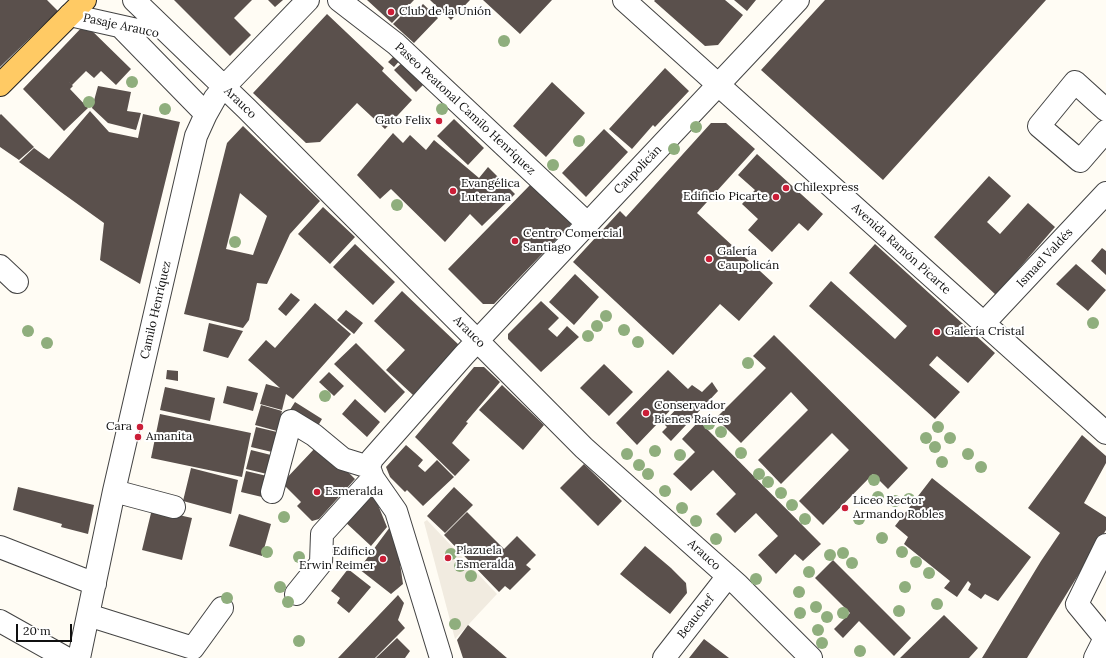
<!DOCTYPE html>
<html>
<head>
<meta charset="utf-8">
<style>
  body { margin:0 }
  #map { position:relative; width:1106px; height:658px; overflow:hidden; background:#fffcf4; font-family:Lora,serif }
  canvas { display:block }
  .scale { position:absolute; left:16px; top:624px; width:56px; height:18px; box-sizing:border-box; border:2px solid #101010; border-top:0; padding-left:5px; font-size:12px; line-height:14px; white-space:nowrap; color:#101010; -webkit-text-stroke:3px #fff; paint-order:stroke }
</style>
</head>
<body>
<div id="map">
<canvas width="1106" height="658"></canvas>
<div class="scale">20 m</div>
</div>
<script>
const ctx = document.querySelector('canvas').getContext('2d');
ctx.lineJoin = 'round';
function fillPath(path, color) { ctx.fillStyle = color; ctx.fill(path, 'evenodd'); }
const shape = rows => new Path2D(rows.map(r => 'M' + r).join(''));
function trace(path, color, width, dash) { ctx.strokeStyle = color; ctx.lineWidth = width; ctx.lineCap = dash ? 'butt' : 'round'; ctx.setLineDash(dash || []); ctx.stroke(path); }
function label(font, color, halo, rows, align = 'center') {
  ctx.font = font + ' Lora,serif'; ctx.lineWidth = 4; ctx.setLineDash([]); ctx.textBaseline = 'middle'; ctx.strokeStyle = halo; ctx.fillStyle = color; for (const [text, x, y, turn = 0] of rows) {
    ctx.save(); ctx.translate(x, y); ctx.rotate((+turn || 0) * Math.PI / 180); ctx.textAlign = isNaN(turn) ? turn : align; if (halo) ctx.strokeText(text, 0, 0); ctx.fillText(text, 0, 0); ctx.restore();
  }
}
fillPath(shape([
  [427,520,497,594,455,639,424,522]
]), '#f1ebe0');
fillPath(shape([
  [0,0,47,0,58,11,0,67],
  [174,0,252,0,234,18,251,35,230,56],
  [268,0,283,0,275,7],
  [367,0,414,0,392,23],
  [430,0,470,0,451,20],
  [483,0,552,0,520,34],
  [655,0,725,0,743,15,718,45,705,46,654,1],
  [734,0,756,0,747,11],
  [825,0,1046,0,883,180,761,70],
  [423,4,438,18,414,43,393,24,411,6,416,11],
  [327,14,384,68,382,71,412,100,385,129,357,103,320,142,306,143,253,93],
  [85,24,131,69,116,85,101,71,94,78,86,71,72,85,68,81,73,86,70,89,88,108,64,131,23,89],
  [397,53,402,58,394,67,388,62],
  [405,60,426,82,416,92,394,70],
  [665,68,689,91,655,127,653,125,632,149,609,129],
  [552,82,585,113,546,157,513,126],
  [98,86,131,92,127,111,141,113,136,130,108,123,92,108],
  [90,111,109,132,138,138,143,114,180,122,140,284,100,260,104,223,19,162,34,148,49,159],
  [1,114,34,147,19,160,0,147,0,115],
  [454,119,484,148,468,165,437,136],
  [711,123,726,123,755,149,697,213,773,283,739,321,720,304,673,355,573,262,620,211,626,217],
  [243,126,320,201,290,234,267,284,257,283,249,320,243,328,184,314,227,143],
  [240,193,267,216,253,255,226,249],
  [604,129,628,152,586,197,562,173],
  [393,133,403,143,410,135,426,150,434,140,479,178,488,167,515,194,482,226,470,214,445,242,391,189,380,199,357,175],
  [757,154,823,214,808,231,799,223,772,252,748,230,758,219,742,204,755,190,738,175],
  [989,176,1011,196,987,222,1000,234,1028,203,1055,227,996,295,934,237],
  [532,183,573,222,494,304,483,304,448,269],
  [323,207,355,237,330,264,298,234],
  [355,244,395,282,373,305,333,267],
  [875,244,995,353,968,383,937,356,929,365,960,392,935,419,809,306,831,281,895,339,907,326,849,273],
  [1102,248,1106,251,1106,275,1091,261],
  [1076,264,1106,290,1088,311,1056,284],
  [575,274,599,297,574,325,549,302],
  [402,291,459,345,413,395,386,370,405,350,374,321],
  [291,293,300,300,286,316,278,309],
  [541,301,559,318,548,329,557,337,567,326,579,337,541,372,508,339,508,334],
  [315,303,351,334,293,399,286,394,282,410,260,404,266,384,280,388,248,360,266,340,275,348],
  [346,310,363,323,354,334,337,320],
  [209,323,243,331,228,358,203,351],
  [774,335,908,468,888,489,873,474,823,525,799,501,849,450,832,433,781,484,758,460,808,410,791,392,741,443,716,418,766,368,753,356],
  [356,343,405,392,385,413,334,364],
  [604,364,633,392,609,416,580,388],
  [474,367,484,367,500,382,466,422,468,423,452,443,470,460,455,476,415,437],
  [167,370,178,371,178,381,166,379],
  [668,370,688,389,692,385,702,392,712,382,718,391,671,441,662,432,667,427,663,423,681,404,679,401,637,445,616,423],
  [329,372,344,386,334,396,319,382],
  [502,385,544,425,523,450,479,410],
  [227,386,258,393,253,411,223,403],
  [165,387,215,398,210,421,160,410],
  [355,399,380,422,367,437,342,414],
  [295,402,322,419,315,431,288,413],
  [261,405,282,411,277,431,255,425],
  [160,414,251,433,242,477,151,458],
  [699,421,821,544,803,561,795,554,776,574,758,555,778,536,756,513,735,533,716,514,736,494,713,470,691,491,673,474,695,452,682,439],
  [256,427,277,432,272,452,251,447],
  [1082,435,1106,456,1106,463,1084,503,1106,517,1106,530,1027,658,982,658,1041,561,1060,533,1028,508],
  [406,445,423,460,418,466,425,472,437,460,454,477,423,506,407,490,405,492,390,477,386,467],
  [316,447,340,470,343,467,355,479,319,519,312,521,297,506,301,502,282,483],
  [251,450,271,455,267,474,246,469],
  [584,464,622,501,598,526,560,488],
  [191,468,238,480,231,514,183,501],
  [246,471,267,476,262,497,241,492],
  [932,478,1031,557,998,601,985,594,981,599,968,590,971,584,968,581,957,597,944,588,950,581,904,544,908,537,895,526],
  [18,487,94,505,88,534,61,527,62,524,13,510],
  [454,487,473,505,445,533,427,516],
  [365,492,376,500,387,527,371,546,343,520],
  [152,509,192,518,182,560,142,550],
  [467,512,504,549,517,536,536,555,526,565,531,569,510,590,505,586,499,592,444,535],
  [239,514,271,524,262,556,229,546],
  [390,527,398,549,403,584,391,594,359,569],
  [645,546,671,568,686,583,687,593,670,614,647,596,620,574],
  [833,560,911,638,894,656,859,621,843,638,834,629,850,613,815,578],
  [348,569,371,587,349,613,337,603,340,598,331,591],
  [398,595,404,603,398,620,405,628,375,658,338,658],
  [944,615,978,648,969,658,900,658],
  [468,625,493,646,507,658,463,658,457,640],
  [397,638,410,651,405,658,376,658],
  [704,639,729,658,689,658]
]), '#5a504c');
const minor = shape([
  [134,0,247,109,584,448,738,585,811,658],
  [339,0,396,44,587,223],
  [624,0,1106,433],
  [70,15,137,30],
  [122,28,206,114],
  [1106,110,1075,82,1039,126,1080,161,1106,131],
  [0,266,17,282],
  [984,323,1106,193],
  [114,491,174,507],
  [272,492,291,421,314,435,343,459,369,467],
  [0,547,95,584],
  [296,594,321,563,322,534,373,478],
  [88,615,193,648,222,608],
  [0,621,66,658],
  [1105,638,1077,604,1106,545],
  [79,658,114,491,196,136,206,114,215,98,224,87,308,0],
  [441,658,396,511,373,478,369,467,372,459,464,355,798,0],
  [664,658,728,576],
  [1095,658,1106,636]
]);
const major = shape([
  [0,85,85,0]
]);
trace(minor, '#434343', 24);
trace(major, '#212121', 24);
trace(minor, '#fff', 22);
trace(major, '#ffca64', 22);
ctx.fillStyle = '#8fae7d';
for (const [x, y] of [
  [504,41],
  [132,82],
  [89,102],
  [165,109],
  [442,109],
  [696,127],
  [579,141],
  [674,149],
  [553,165],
  [397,205],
  [235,242],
  [606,316],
  [1093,323],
  [597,326],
  [624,330],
  [28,331],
  [588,336],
  [638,342],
  [47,343],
  [748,363],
  [325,396],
  [709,424],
  [938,427],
  [721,432],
  [926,438],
  [950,438],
  [935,447],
  [655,451],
  [741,453],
  [627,454],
  [968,454],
  [680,455],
  [942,462],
  [639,465],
  [981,467],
  [648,474],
  [759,474],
  [874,480],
  [768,482],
  [665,491],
  [781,493],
  [878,497],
  [909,499],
  [895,501],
  [792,505],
  [682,508],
  [284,517],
  [805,519],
  [859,519],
  [696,521],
  [882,538],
  [716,539],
  [267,552],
  [902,552],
  [843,553],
  [451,554],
  [830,555],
  [299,557],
  [916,562],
  [852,563],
  [460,566],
  [809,572],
  [929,573],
  [471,576],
  [756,579],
  [280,587],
  [905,587],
  [799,592],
  [227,598],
  [288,602],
  [937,604],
  [816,607],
  [899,611],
  [800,613],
  [843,613],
  [827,617],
  [455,624],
  [818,630],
  [299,641],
  [822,643],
  [860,651]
]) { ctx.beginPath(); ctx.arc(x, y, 6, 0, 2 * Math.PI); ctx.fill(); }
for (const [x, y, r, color] of [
  [391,12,4,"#cb1e37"],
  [439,121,4,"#cb1e37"],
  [786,188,4,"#cb1e37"],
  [453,191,4,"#cb1e37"],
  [776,197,4,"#cb1e37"],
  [515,241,4,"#cb1e37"],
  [709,259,4,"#cb1e37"],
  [937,332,4,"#cb1e37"],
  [646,413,4,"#cb1e37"],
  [140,427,4,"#cb1e37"],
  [138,437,4,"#cb1e37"],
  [317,492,4,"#cb1e37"],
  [845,508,4,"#cb1e37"],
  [448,558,4,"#cb1e37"],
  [383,559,4,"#cb1e37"]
]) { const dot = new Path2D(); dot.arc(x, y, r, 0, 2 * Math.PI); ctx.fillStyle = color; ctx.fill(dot); trace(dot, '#fff', 1.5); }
label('12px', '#101010', '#fff', [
  ["Club de la Unión",399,12],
  ["Gato Felix",431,121,"right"],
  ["Evangélica",461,184],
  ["Luterana",461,198],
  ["Chilexpress",794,188],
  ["Edificio Picarte",768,197,"right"],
  ["Centro Comercial",523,234],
  ["Santiago",523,248],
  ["Galería",717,252],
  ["Caupolicán",717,266],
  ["Galería Cristal",945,332],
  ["Conservador",654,406],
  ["Bienes Raíces",654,420],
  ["Cara",132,427,"right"],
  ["Amanita",146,437],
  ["Esmeralda",325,492],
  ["Liceo Rector",853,501],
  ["Armando Robles",853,515],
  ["Plazuela",456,551],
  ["Esmeralda",456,565],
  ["Edificio",375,552,"right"],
  ["Erwin Reimer",375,566,"right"]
], 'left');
label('12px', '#101010', '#fff', [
  ["Pasaje Arauco",121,26,12],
  ["Arauco",240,103,44],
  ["Paseo Peatonal Camilo Henríquez",465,109,43],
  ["Caupolicán",638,170,-46],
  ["Avenida Ramón Picarte",901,249,42],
  ["Ismael Valdés",1045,258,-47],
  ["Camilo Henríquez",156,310,-77],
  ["Arauco",469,332,45],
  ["Arauco",704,555,42],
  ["Beauchef",696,617,-52]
]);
</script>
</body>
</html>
